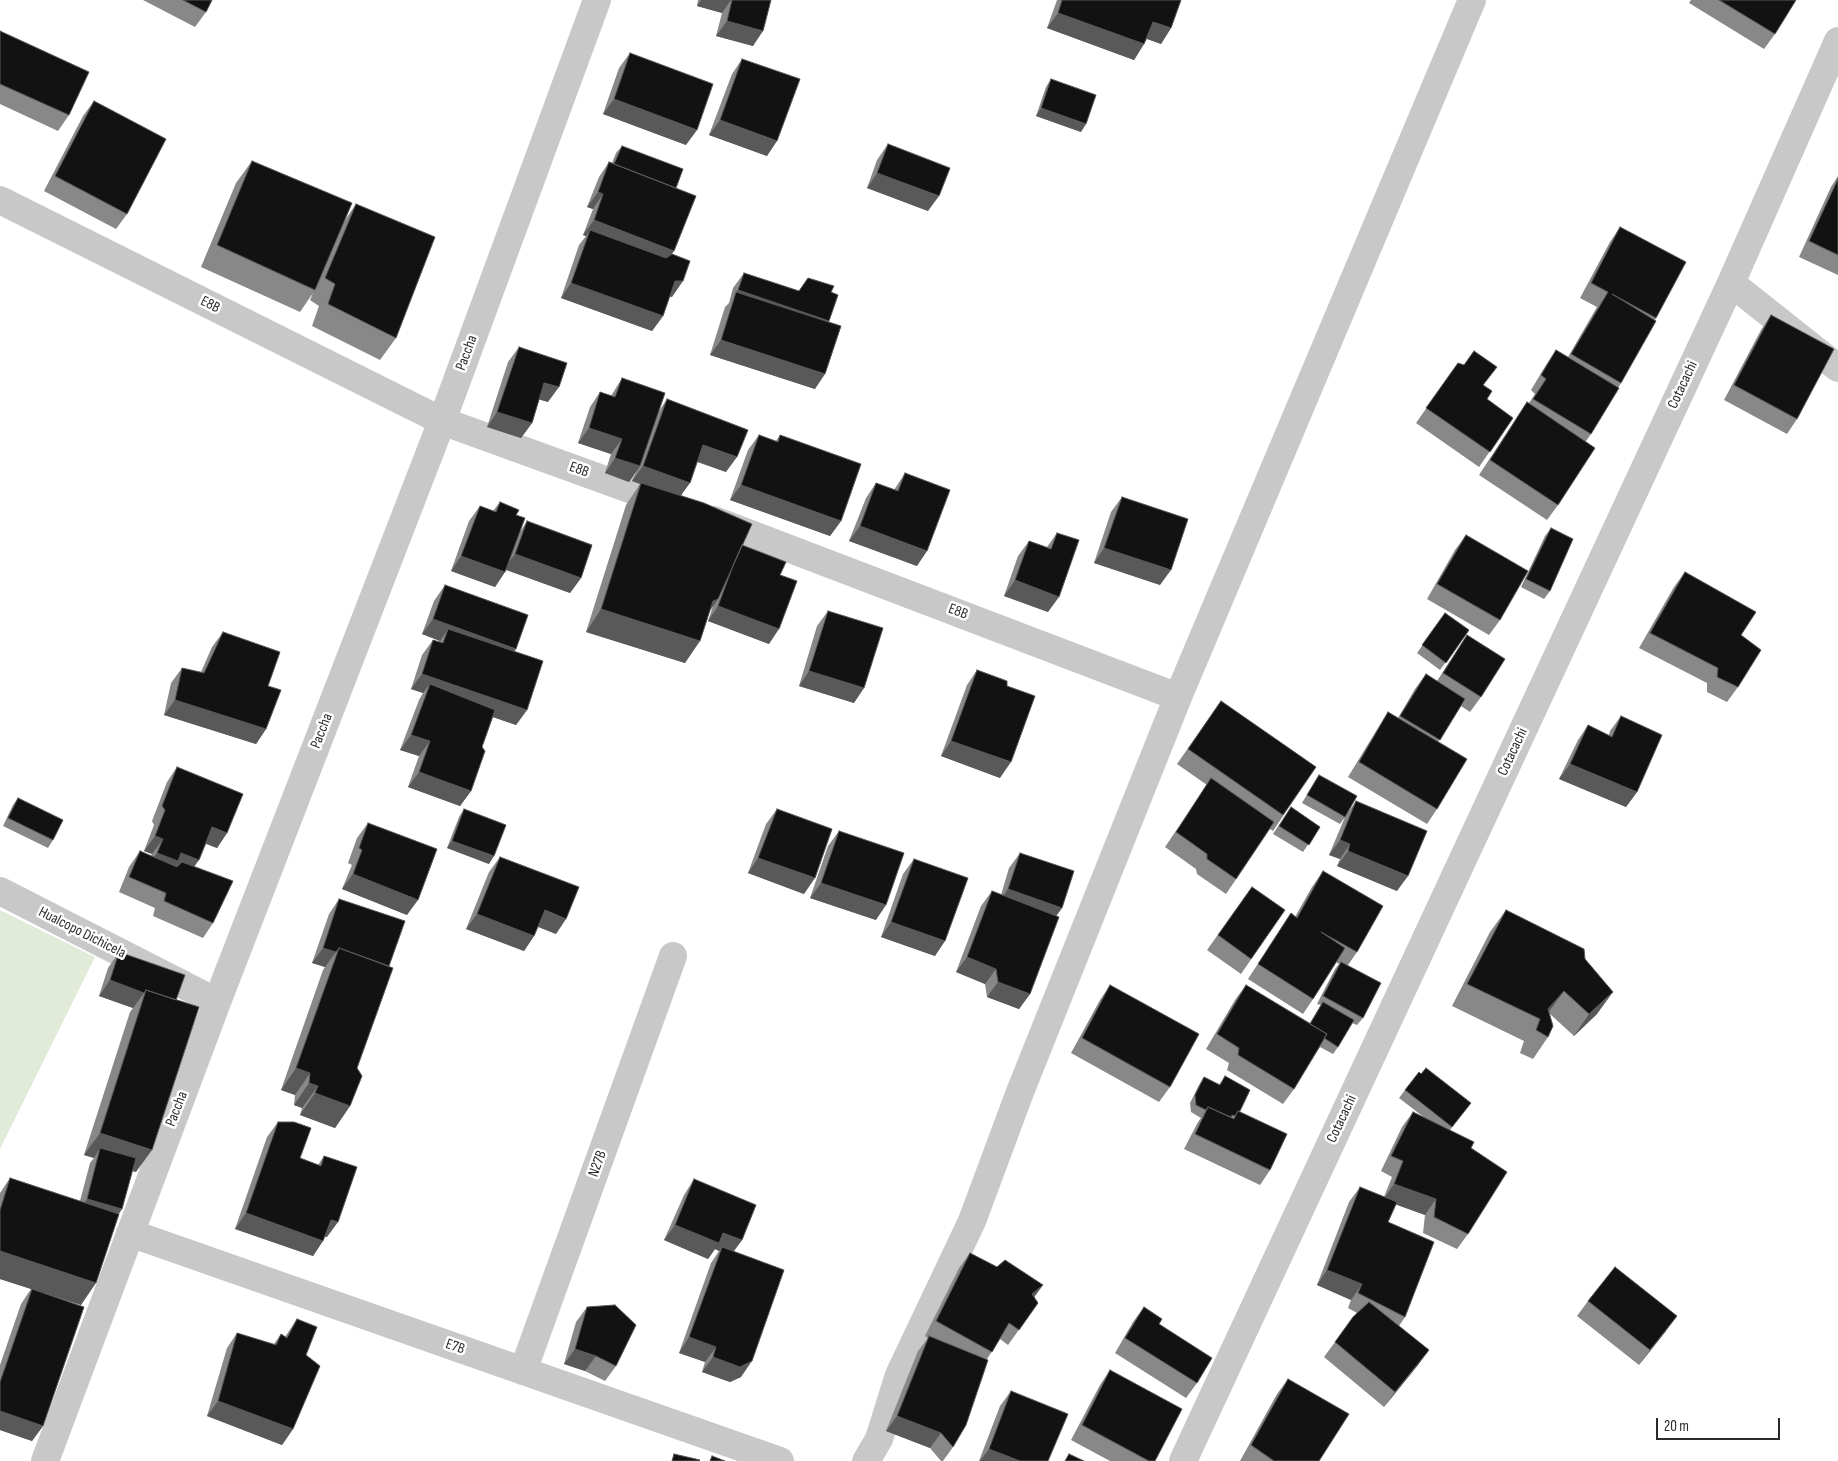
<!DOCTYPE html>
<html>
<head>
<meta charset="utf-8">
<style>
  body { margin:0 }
  #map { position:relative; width:1838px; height:1461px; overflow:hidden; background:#fff; font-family:"Sofia Sans Condensed",sans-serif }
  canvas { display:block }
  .scale { position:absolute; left:1656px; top:1418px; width:124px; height:22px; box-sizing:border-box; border:2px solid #2b2b2b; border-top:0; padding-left:6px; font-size:15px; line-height:18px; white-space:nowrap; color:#2b2b2b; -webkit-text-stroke:4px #fff; paint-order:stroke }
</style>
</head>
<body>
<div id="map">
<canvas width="1838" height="1461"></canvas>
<div class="scale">20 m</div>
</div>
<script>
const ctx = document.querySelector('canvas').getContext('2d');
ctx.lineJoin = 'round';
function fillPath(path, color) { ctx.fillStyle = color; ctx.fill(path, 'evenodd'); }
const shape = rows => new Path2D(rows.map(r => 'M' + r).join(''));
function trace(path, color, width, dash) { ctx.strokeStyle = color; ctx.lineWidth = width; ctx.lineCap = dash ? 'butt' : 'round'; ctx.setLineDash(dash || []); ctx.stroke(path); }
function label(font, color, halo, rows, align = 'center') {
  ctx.font = font + ' "Sofia Sans Condensed",sans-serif'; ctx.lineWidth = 5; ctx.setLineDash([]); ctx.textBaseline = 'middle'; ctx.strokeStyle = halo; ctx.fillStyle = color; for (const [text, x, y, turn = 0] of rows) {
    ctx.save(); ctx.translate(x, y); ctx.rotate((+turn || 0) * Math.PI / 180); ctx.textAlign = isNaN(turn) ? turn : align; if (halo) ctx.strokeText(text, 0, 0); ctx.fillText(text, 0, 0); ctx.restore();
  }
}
fillPath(shape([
  [0,910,95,957,0,1149]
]), '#e2ead8');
trace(shape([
  [0,200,442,421,671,504],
  [1731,283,1838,368],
  [714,520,1178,697],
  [0,891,217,1002],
  [130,1233,780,1461],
  [523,1371,673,956],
  [45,1461,217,1002,442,421,597,0],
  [866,1461,879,1439,899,1375,972,1221,1020,1092,1178,697,1472,0],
  [1183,1461,1731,283,1838,41]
]), '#c8c8c8', 28);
fillPath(shape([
  [143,0,212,0,206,12,195,27],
  [698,0,771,0,753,46,716,36,722,13,697,6],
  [1057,0,1181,0,1171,28,1161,44,1147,39,1144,44,1134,60,1047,28],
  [1691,0,1796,0,1775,34,1764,49,1689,3],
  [0,31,69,115,58,131,0,104],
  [630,53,686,145,603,114,619,68],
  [742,59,767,156,709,135,732,74],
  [1051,79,1081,132,1036,116,1046,87],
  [94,101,127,214,116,229,44,191,83,116],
  [888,144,928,211,867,188,877,160],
  [622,146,676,188,672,254,672,297,670,296,663,316,652,331,561,298,579,245,586,236,583,235,593,209,587,207,599,177,609,162,612,163,616,153],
  [252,161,343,223,356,204,396,338,380,360,312,326,319,306,310,300,313,293,300,312,201,267,236,183],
  [1838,176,1838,275,1799,257,1831,187],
  [1620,227,1656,318,1621,383,1591,434,1586,441,1558,505,1547,520,1479,475,1527,402,1529,403,1535,394,1531,390,1546,365,1556,350,1568,357,1597,307,1580,298,1610,242],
  [744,273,799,291,831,292,829,322,815,389,710,355,725,307,729,303,733,288],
  [1771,315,1797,419,1787,434,1724,400,1761,330],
  [519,347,548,402,539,399,532,423,521,438,487,427,508,362],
  [1458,363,1484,385,1487,399,1513,418,1479,467,1416,423],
  [622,378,659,411,667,399,726,472,697,462,681,496,780,575,769,644,708,621,713,606,710,611,685,663,586,632,626,505,640,484,632,481,636,472,629,482,605,473,611,454,578,443,590,407,600,392,611,396],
  [759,435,776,441,780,435,841,521,830,536,730,500,748,450],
  [905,473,917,566,849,541,866,498,876,483,894,490],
  [1122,497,1160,585,1094,563,1111,512],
  [500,502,516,515,520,532,527,521,581,578,570,593,506,570,495,587,451,571,469,521,480,506,493,511],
  [1551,528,1550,591,1544,599,1521,587,1545,536],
  [1057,533,1048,612,1004,596,1018,556,1029,541,1047,547],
  [1466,535,1500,620,1489,635,1427,599,1455,550],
  [1685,572,1741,635,1738,687,1727,702,1707,692,1707,683,1639,648,1674,587],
  [445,585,514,652,527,710,516,725,493,717,482,747,471,791,460,806,408,787,419,756,400,750,419,700,423,693,411,689,422,655,433,640,439,642,440,641,422,634,434,601],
  [828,611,854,703,799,686,817,626],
  [1445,613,1469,630,1440,670,1417,653],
  [223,632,268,686,266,729,256,744,164,715,171,683,182,668,201,672,212,647],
  [1467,635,1481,697,1470,712,1461,706,1438,742,1437,809,1427,824,1348,777,1378,728,1388,712,1398,718,1415,689,1426,674,1437,681],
  [977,670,1000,778,941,756,967,685],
  [1221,701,1316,767,1273,831,1270,829,1226,894,1197,874,1196,869,1165,847,1207,785,1177,764],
  [1621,716,1637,792,1626,807,1559,779,1578,740,1588,725,1609,735,1610,731],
  [177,767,227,833,217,848,206,844,199,860,194,866,213,923,203,938,153,916,155,908,119,892,129,867,140,851,151,856,152,854,144,851,154,825,152,821,167,782],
  [1319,775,1346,815,1356,801,1397,891,1337,866,1340,859,1329,855,1345,817,1340,824,1302,803,1314,783],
  [18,798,53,840,48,848,3,826,13,805],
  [1291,807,1320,827,1303,852,1273,834],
  [464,809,489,864,447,848,459,817],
  [777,809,804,894,748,873,766,824],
  [368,823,407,915,342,889,352,865,348,863,357,838],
  [839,831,876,920,810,898,828,846],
  [1020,853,1062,908,1056,916,1030,994,1019,1009,987,997,985,984,956,972,981,906,992,891,1001,895,1009,868],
  [500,857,556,934,538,927,534,936,524,951,466,929,489,872],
  [914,859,935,956,881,937,903,874],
  [1323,871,1357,952,1348,965,1363,1018,1357,1025,1352,1023,1338,1047,1333,1054,1320,1047,1294,1089,1283,1104,1227,1070,1229,1063,1206,1049,1235,1000,1246,985,1310,1023,1321,1005,1317,1004,1335,969,1339,964,1336,962,1313,999,1303,1014,1248,979,1291,913,1295,917,1312,887],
  [1252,887,1285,910,1241,974,1207,950],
  [339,899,389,966,357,1068,350,1106,335,1128,300,1115,302,1108,294,1105,295,1095,281,1090,323,970,325,967,312,963,329,914],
  [1506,910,1597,1014,1574,1036,1550,1014,1548,1037,1533,1059,1520,1053,1524,1041,1452,1006,1490,932],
  [119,952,176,1000,136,1172,132,1171,122,1209,119,1214,81,1305,44,1293,43,1426,32,1441,0,1430,0,1365,21,1304,31,1289,0,1279,0,1193,10,1178,80,1201,90,1163,94,1158,84,1155,130,1012,133,1008,99,996,108,968],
  [1110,985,1170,1087,1159,1102,1071,1053,1100,1000],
  [1225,1076,1240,1111,1270,1170,1260,1185,1184,1149,1198,1122,1201,1118,1191,1112,1190,1103,1199,1085,1204,1077,1219,1085],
  [1405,1090,1465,1110,1450,1130,1471,1148,1468,1234,1457,1249,1423,1233,1425,1215,1396,1204,1388,1222,1405,1317,1399,1326,1429,1350,1418,1365,1384,1407,1324,1357,1335,1342,1357,1313,1348,1308,1351,1300,1317,1285,1349,1202,1360,1187,1384,1197,1392,1177,1381,1171,1402,1127,1413,1112,1425,1118,1399,1098],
  [278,1122,300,1158,318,1165,324,1156,327,1237,325,1237,313,1256,235,1229,267,1137],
  [694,1179,742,1240,733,1252,741,1377,730,1382,702,1372,705,1362,679,1353,711,1263,719,1251,715,1249,708,1259,664,1240,684,1195],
  [970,1253,997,1267,1043,1285,1034,1297,1038,1303,1008,1345,1000,1339,987,1359,953,1447,943,1461,941,1461,930,1448,886,1431,918,1351,928,1338,925,1336,959,1268],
  [1588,1301,1666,1331,1639,1365,1577,1316],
  [587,1307,616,1366,605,1381,585,1371,564,1364,576,1322],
  [1144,1307,1159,1324,1197,1383,1186,1398,1115,1353,1133,1322],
  [297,1319,306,1355,293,1429,282,1445,207,1416,227,1348,237,1333,274,1344,281,1334,285,1337],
  [1110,1370,1155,1461,1110,1461,1071,1440,1100,1385],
  [1288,1379,1319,1461,1240,1461,1277,1394],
  [1011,1391,1048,1461,979,1461,1000,1406]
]), '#888');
fillPath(shape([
  [701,0,731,0,722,13,697,6],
  [1058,13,1144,44,1134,60,1047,28],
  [727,21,763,31,753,46,716,36],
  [1153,22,1171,28,1161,44,1142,37],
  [614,99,697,130,686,145,603,114],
  [1041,108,1086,124,1081,132,1036,116],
  [720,120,777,141,767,156,709,135],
  [877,173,939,196,928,211,867,188],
  [598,192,603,194,593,209,587,207],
  [594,220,674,251,664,266,590,230,586,236,583,235],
  [675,281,683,281,672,297,665,296],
  [571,283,663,316,652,331,561,298],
  [738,290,829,321,819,336,735,294],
  [721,340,825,374,815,389,710,355],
  [544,383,559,387,548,402,534,398],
  [497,412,532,423,521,438,487,427],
  [589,428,622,439,611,454,578,443],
  [703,445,737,457,726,472,693,460],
  [615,458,640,466,629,482,605,473],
  [643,466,690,483,679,498,632,481],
  [741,485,841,521,830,536,730,500],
  [860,526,927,551,917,566,849,541],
  [1104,548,1171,570,1160,585,1094,563],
  [515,554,581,578,570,593,504,569],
  [461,556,505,572,495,587,451,571],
  [1015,580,1059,597,1048,612,1004,596],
  [718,599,703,621,713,601],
  [718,606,779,629,769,644,708,621],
  [601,609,700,641,685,663,586,632],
  [433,619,516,649,505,664,448,629,440,641,422,634],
  [809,671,864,688,854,703,799,686],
  [422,674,527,710,516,725,426,694,430,684,423,693,411,689],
  [175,700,266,729,256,744,164,715],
  [411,735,430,741,419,756,400,750],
  [951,741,1011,762,1000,778,941,756],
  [1570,764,1637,792,1626,807,1559,779],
  [419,772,471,791,460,806,408,787],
  [212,827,227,833,217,848,202,842],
  [155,836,163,839,152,854,144,851],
  [1340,840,1350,844,1340,859,1329,855],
  [452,841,494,856,489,864,447,848],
  [1348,851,1408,876,1397,891,1337,866],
  [157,853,181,853,199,860,188,875,146,868],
  [758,858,815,878,804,894,748,873],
  [353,874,418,900,407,915,342,889],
  [821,883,886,905,876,920,810,898],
  [1008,889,1062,908,1051,923,997,905],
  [545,910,566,919,556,934,534,925],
  [477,914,534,936,524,951,466,929],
  [891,922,945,941,935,956,881,937],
  [323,948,336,952,325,967,312,963],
  [967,957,996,969,985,984,956,972],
  [110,980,144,993,133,1008,99,996],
  [998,982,1030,994,1019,1009,987,997],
  [1564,991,1548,1013,1548,1009],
  [1613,992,1597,1014,1574,1036,1589,1014],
  [296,1068,310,1073,295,1095,281,1090],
  [309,1083,318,1086,302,1108,294,1105],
  [315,1093,350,1106,335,1128,300,1115],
  [100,1133,152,1150,136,1172,97,1159,100,1148,94,1158,84,1155],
  [1394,1184,1436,1199,1425,1215,1383,1200],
  [87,1199,122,1209,111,1224,76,1215],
  [246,1213,323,1241,313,1256,235,1229],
  [331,1220,338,1222,327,1237,320,1235],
  [675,1225,723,1233,742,1240,731,1255,722,1247,719,1251,715,1249,708,1259,664,1240],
  [0,1251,96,1283,81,1305,0,1279],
  [1327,1270,1362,1284,1351,1300,1317,1285],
  [1043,1285,1032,1300,1032,1294],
  [1677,1316,1666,1331,1639,1365,1650,1350],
  [689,1337,716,1347,705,1362,679,1353],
  [575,1349,596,1356,585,1371,564,1364],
  [1429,1350,1418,1365,1384,1407,1395,1392],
  [713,1357,752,1361,741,1377,730,1382,702,1372],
  [218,1401,293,1429,282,1445,207,1416],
  [0,1411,43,1426,32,1441,0,1430],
  [897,1416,941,1433,930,1448,886,1431],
  [989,1449,1020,1461,980,1461]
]), '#595959');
const building = shape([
  [183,0,212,0,206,12,183,0],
  [732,0,771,0,763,31,727,21,732,0],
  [1062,0,1181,0,1171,28,1153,22,1144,44,1058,13,1062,0],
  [1719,0,1796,0,1775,34,1719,0],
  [0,31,89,72,69,115,0,84,0,31],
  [630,53,713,84,697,130,614,99,630,53],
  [742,59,800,79,777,141,720,120,742,59],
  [1051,79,1096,95,1086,124,1041,108,1051,79],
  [94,101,166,139,127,214,55,176,94,101],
  [888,144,950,168,939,196,877,173,888,144],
  [622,146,683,169,676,188,614,164,622,146],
  [252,161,352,203,315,290,217,245,252,161],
  [609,162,696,196,674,251,594,220,603,194,598,192,609,162],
  [1838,179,1838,255,1809,241,1838,179],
  [356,204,435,237,396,338,328,304,335,284,325,278,356,204],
  [1620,227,1686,262,1656,318,1612,294,1656,321,1621,383,1571,354,1608,292,1591,283,1620,227],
  [590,230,666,258,672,254,690,261,683,281,675,281,663,316,571,283,590,230],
  [744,273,799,291,808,278,834,286,831,292,838,295,829,321,738,290,744,273],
  [736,292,841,326,825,374,721,340,736,292],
  [1771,315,1834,349,1797,419,1734,385,1771,315],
  [519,347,567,363,559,387,544,383,532,423,497,412,519,347],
  [1556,350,1619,388,1591,434,1533,399,1546,379,1541,375,1556,350],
  [1474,351,1497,367,1483,385,1492,391,1487,399,1513,418,1490,452,1426,408,1458,363,1464,365,1474,351],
  [622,378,665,393,640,466,615,458,622,439,589,428,600,392,615,397,622,378],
  [667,399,748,430,737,457,703,445,690,483,643,466,667,399],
  [1527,402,1595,448,1558,505,1490,460,1527,402],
  [759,435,778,442,780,435,861,464,841,521,741,485,759,435],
  [905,473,950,490,927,551,860,526,876,483,898,491,905,473],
  [641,483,704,503,752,524,718,599,713,601,700,641,601,609,641,483],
  [1122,497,1188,519,1171,570,1104,548,1122,497],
  [500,502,519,510,516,515,525,518,505,572,461,556,480,506,496,512,500,502],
  [527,521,592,545,581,578,515,554,527,521],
  [1551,528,1573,539,1550,591,1526,579,1551,528],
  [1057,533,1079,540,1059,597,1015,580,1029,541,1051,549,1057,533],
  [1466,535,1528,571,1500,620,1437,584,1466,535],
  [742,545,786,562,780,575,797,581,779,629,718,606,734,563,742,545],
  [1685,572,1756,612,1741,635,1761,650,1738,687,1717,677,1718,668,1650,633,1685,572],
  [445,585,528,615,516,649,433,619,445,585],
  [828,611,883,628,864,688,809,671,828,611],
  [1445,613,1469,630,1446,663,1422,645,1445,613],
  [448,629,543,661,527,710,422,674,433,640,443,643,448,629],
  [223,632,280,652,268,686,281,690,266,729,175,700,182,668,204,673,223,632],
  [1467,635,1505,659,1481,697,1443,673,1467,635],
  [977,670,1007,681,1007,686,1035,696,1011,762,951,741,977,670],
  [1426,674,1465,699,1440,740,1400,716,1426,674],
  [430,684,495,710,482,747,485,751,471,791,419,772,430,741,411,735,430,684],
  [1221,701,1316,767,1283,815,1188,749,1221,701],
  [1388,712,1467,759,1437,809,1359,762,1388,712],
  [1621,716,1662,735,1637,792,1570,764,1588,725,1612,737,1621,716],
  [177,767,243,794,227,833,212,827,199,860,181,853,178,861,157,853,163,839,155,836,165,810,162,806,177,767],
  [1319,775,1357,796,1345,817,1307,795,1319,775],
  [1211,778,1274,822,1236,879,1207,859,1207,854,1176,832,1211,778],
  [18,798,63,820,53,840,8,818,18,798],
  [1356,801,1427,831,1408,876,1348,851,1350,844,1340,840,1356,801],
  [1291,807,1320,827,1309,845,1279,826,1291,807],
  [464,809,506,825,494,856,452,841,464,809],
  [777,809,832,829,815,878,758,858,777,809],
  [368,823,437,849,418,900,353,874,362,850,359,848,368,823],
  [839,831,904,853,886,905,821,883,839,831],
  [140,851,177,867,182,862,233,881,213,923,164,901,166,893,129,877,140,851],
  [1020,853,1074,871,1062,908,1008,889,1020,853],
  [500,857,579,887,566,919,545,910,534,936,477,914,500,857],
  [914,859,968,878,945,941,891,922,914,859],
  [1323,871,1383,906,1357,952,1321,932,1345,948,1313,999,1258,964,1291,913,1297,918,1323,871],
  [1252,887,1285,910,1251,959,1218,935,1252,887],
  [992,891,1059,917,1030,994,998,982,996,969,967,957,992,891],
  [339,899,405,921,389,966,339,948,336,952,323,948,339,899],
  [1506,910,1584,949,1585,959,1613,992,1589,1014,1564,991,1548,1009,1553,1026,1548,1037,1536,1030,1540,1019,1467,984,1506,910],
  [339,948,393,968,357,1068,362,1076,350,1106,315,1093,318,1086,309,1083,310,1073,296,1068,339,948],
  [119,952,185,975,176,1000,146,990,144,993,110,980,119,952],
  [1341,962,1381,983,1363,1018,1323,996,1341,962],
  [1110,985,1199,1034,1170,1087,1082,1038,1110,985],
  [1246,985,1327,1034,1294,1089,1238,1055,1239,1048,1217,1034,1246,985],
  [146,990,199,1007,152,1150,100,1133,146,990],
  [1323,1002,1354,1020,1338,1047,1324,1038,1327,1034,1310,1024,1323,1002],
  [1426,1068,1471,1103,1452,1127,1405,1090,1419,1072,1421,1074,1426,1068],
  [1225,1076,1250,1090,1240,1111,1238,1111,1235,1116,1232,1115,1231,1117,1208,1107,1206,1110,1196,1105,1195,1095,1204,1077,1220,1085,1225,1076],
  [1208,1107,1234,1119,1238,1111,1287,1134,1270,1170,1195,1134,1208,1107],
  [1413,1112,1474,1142,1471,1148,1507,1172,1468,1234,1434,1217,1436,1199,1394,1184,1403,1161,1391,1156,1413,1112],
  [278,1122,294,1122,311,1128,300,1158,321,1166,324,1156,357,1167,338,1222,331,1220,323,1241,246,1213,278,1122],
  [100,1148,136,1158,122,1209,87,1199,100,1148],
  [10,1178,119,1214,96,1283,0,1251,0,1210,10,1178],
  [694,1179,756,1205,742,1240,723,1233,719,1243,675,1225,694,1179],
  [1360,1187,1397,1202,1388,1222,1434,1242,1405,1317,1358,1293,1362,1284,1327,1270,1360,1187],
  [722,1247,784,1270,752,1361,740,1367,713,1357,716,1347,689,1337,722,1247],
  [970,1253,997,1267,1005,1260,1043,1285,1032,1294,1038,1303,1019,1330,1009,1323,992,1352,936,1321,970,1253],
  [1615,1267,1677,1316,1650,1350,1588,1301,1615,1267],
  [32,1289,84,1307,43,1426,0,1411,0,1382,32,1289],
  [1369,1302,1429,1350,1395,1392,1335,1342,1353,1317,1369,1302],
  [615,1305,636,1325,616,1366,596,1356,575,1349,587,1307,615,1305],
  [1144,1307,1162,1319,1159,1324,1212,1358,1197,1383,1125,1338,1144,1307],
  [297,1319,317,1327,306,1355,320,1366,293,1429,218,1401,237,1333,276,1345,281,1334,287,1338,297,1319],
  [929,1336,988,1360,966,1425,953,1447,941,1433,897,1416,929,1336],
  [1110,1370,1182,1409,1155,1461,1149,1461,1082,1425,1110,1370],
  [1288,1379,1349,1414,1319,1461,1274,1461,1251,1445,1288,1379],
  [1011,1391,1068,1414,1048,1461,1020,1461,989,1449,1011,1391],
  [674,1454,700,1460,699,1461,672,1461,674,1454],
  [1069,1454,1084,1461,1065,1461,1069,1454],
  [712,1456,725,1461,710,1461,712,1456]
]);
fillPath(building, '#121212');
trace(building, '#595959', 1);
label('15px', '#2b2b2b', '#fff', [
  ["E8B",210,305,26],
  ["Paccha",467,353,-70],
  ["Cotacachi",1683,385,-65],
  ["E8B",579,470,20],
  ["E8B",958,612,21],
  ["Paccha",322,731,-69],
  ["Cotacachi",1513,752,-65],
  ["Hualcopo Dichicela",82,933,27],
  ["Paccha",177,1109,-69],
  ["Cotacachi",1342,1119,-65],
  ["N27B",598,1164,-70],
  ["E7B",455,1347,19]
]);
</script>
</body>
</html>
